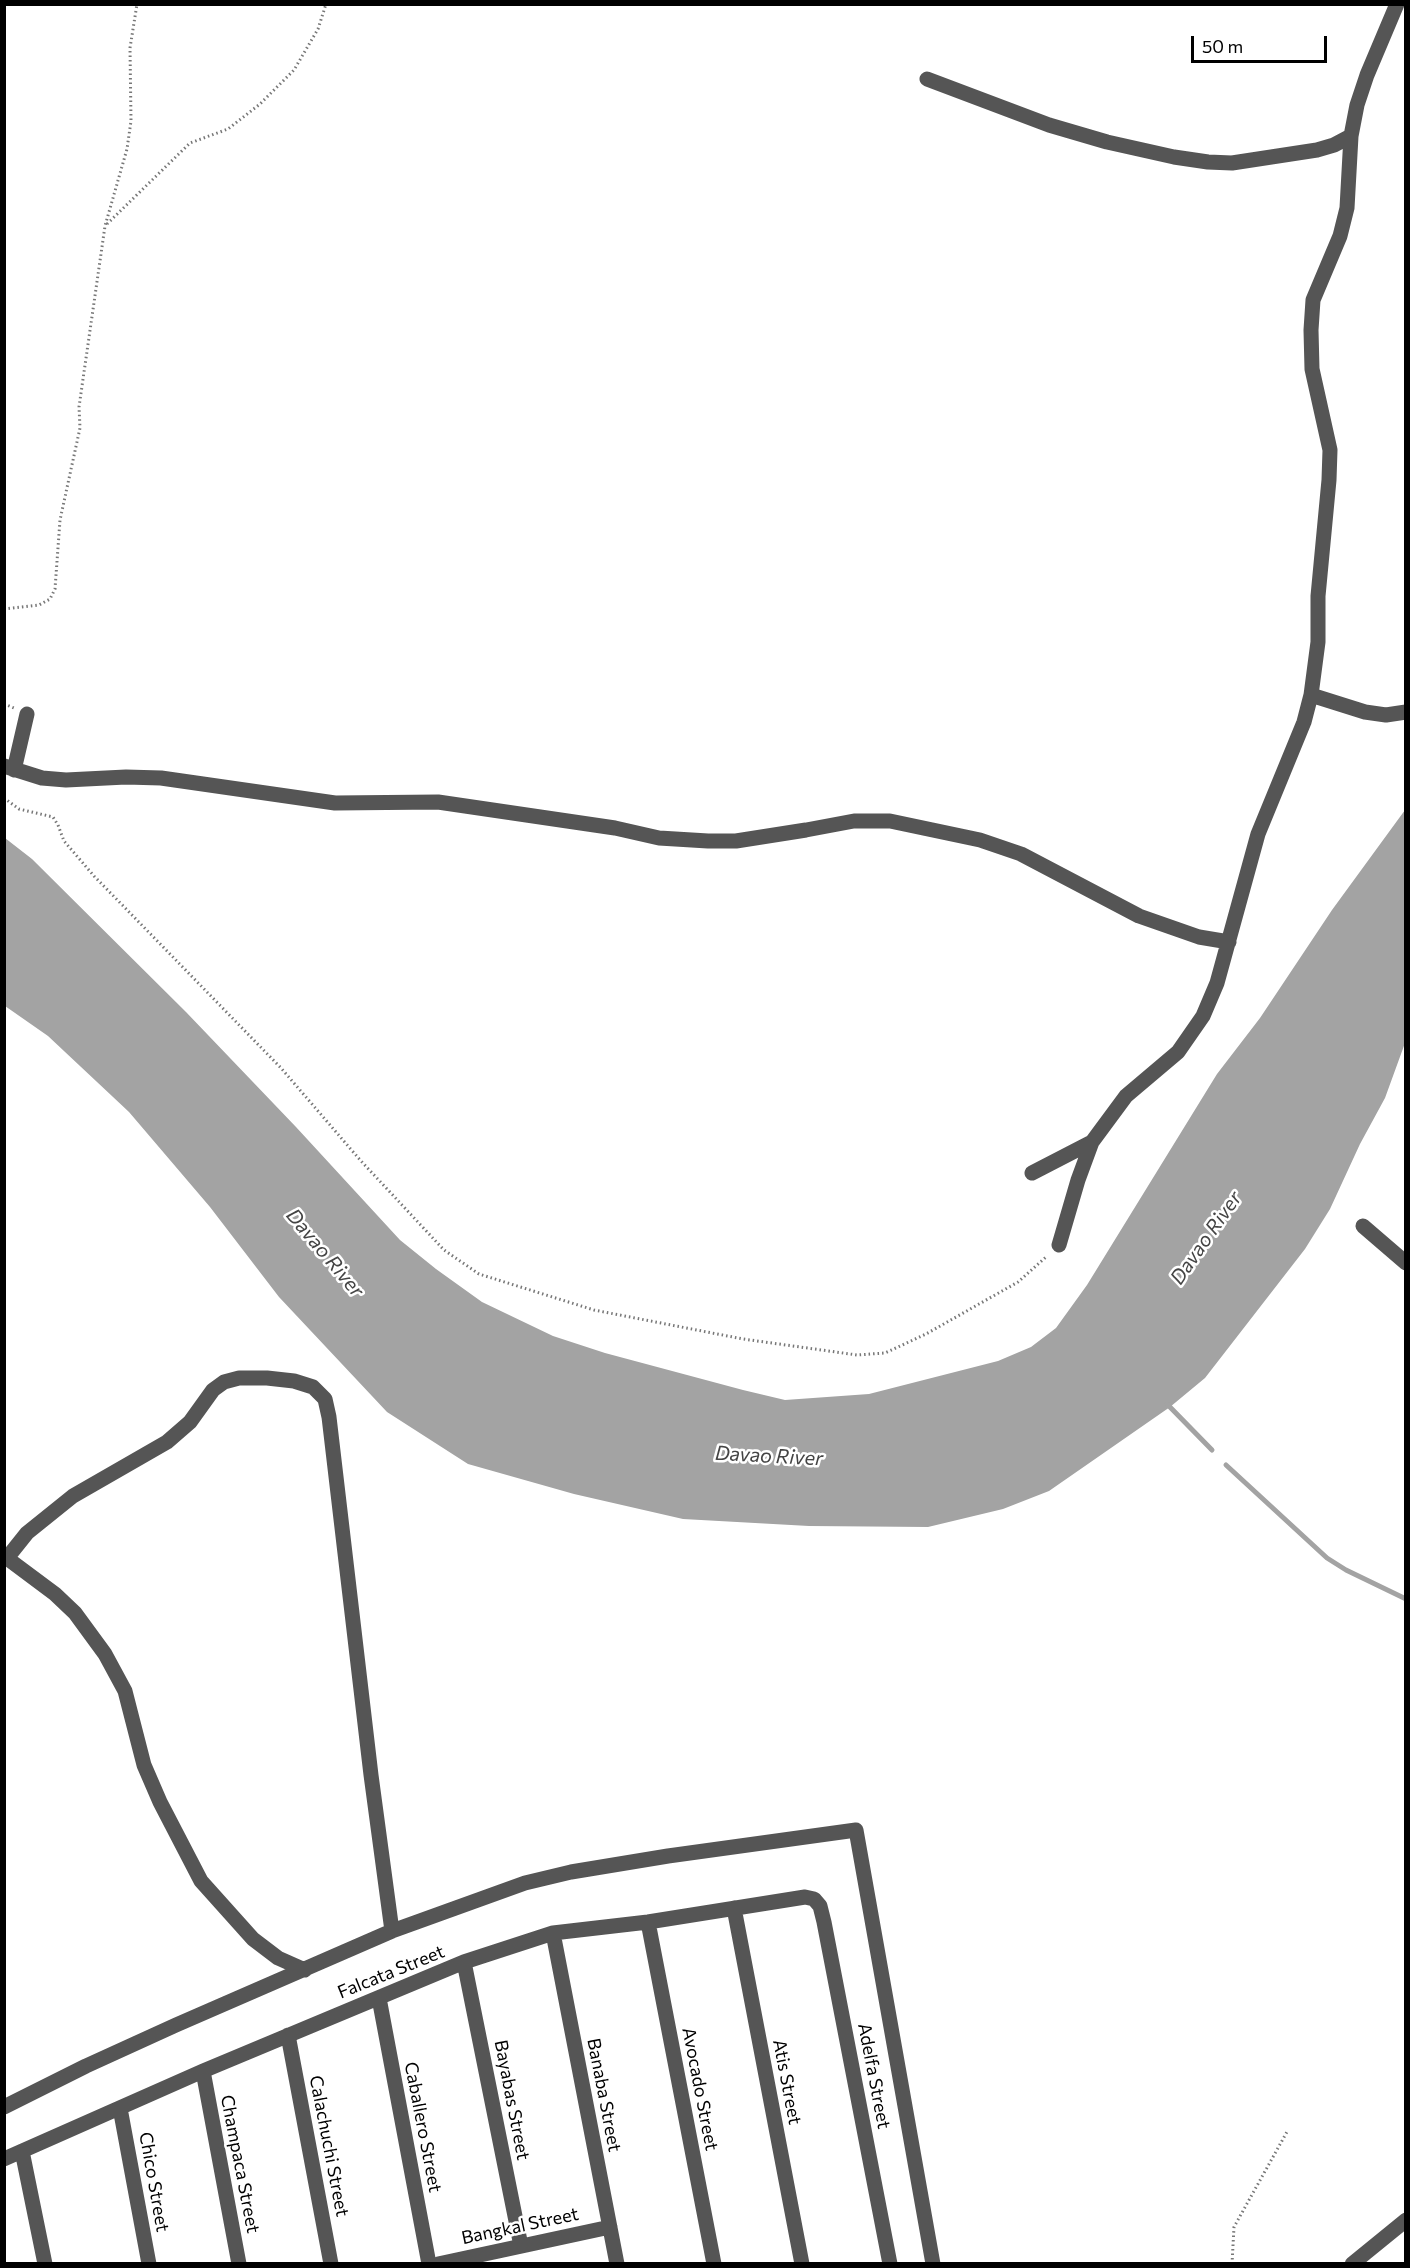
<!DOCTYPE html>
<html>
<head>
<meta charset="utf-8">
<style>
  body { margin:0 }
  #map { position:relative; width:1410px; height:2268px; overflow:hidden; background:#fff; font-family:Commissioner,sans-serif }
  canvas { display:block }
  .frame { position:absolute; inset:0; border:6px solid #000; pointer-events:none }
  .scale { position:absolute; left:1191px; top:36px; width:136px; height:27px; box-sizing:border-box; border:3px solid #000; border-top:0; padding-left:8px; font-size:18px; line-height:21px; white-space:nowrap; color:#000; -webkit-text-stroke:4px #fff; paint-order:stroke }
</style>
</head>
<body>
<div id="map">
<canvas width="1410" height="2268"></canvas>
<div class="frame"></div>
<div class="scale">50 m</div>
</div>
<script>
const ctx = document.querySelector('canvas').getContext('2d');
ctx.lineJoin = 'round';
function fillPath(path, color) { ctx.fillStyle = color; ctx.fill(path, 'evenodd'); }
const shape = rows => new Path2D(rows.map(r => 'M' + r).join(''));
function trace(path, color, width, dash) { ctx.strokeStyle = color; ctx.lineWidth = width; ctx.lineCap = dash ? 'butt' : 'round'; ctx.setLineDash(dash || []); ctx.stroke(path); }
function label(font, color, halo, rows, align = 'center') {
  ctx.font = font + ' Commissioner,sans-serif'; ctx.lineWidth = 5; ctx.setLineDash([]); ctx.textBaseline = 'middle'; ctx.strokeStyle = halo; ctx.fillStyle = color; for (const [text, x, y, turn = 0] of rows) {
    ctx.save(); ctx.translate(x, y); ctx.rotate((+turn || 0) * Math.PI / 180); ctx.textAlign = isNaN(turn) ? turn : align; if (halo) ctx.strokeText(text, 0, 0); ctx.fillText(text, 0, 0); ctx.restore();
  }
}
fillPath(shape([
  [1405,810,1405,1043,1385,1098,1360,1144,1330,1209,1305,1249,1205,1378,1170,1407,1049,1491,1003,1509,928,1527,809,1526,683,1519,574,1494,468,1464,387,1412,279,1297,210,1207,129,1112,48,1036,5,1006,5,838,32,859,186,1012,296,1127,400,1240,436,1269,482,1302,553,1336,605,1353,743,1390,785,1400,869,1394,998,1361,1031,1347,1056,1328,1087,1285,1217,1074,1260,1018,1332,910]
]), '#a3a3a3');
trace(shape([
  [1167,1404,1212,1450],
  [1226,1465,1327,1558,1346,1570,1406,1599]
]), '#a3a3a3', 5);
trace(shape([
  [107,224,190,143,228,129,260,104,294,70,318,29,326,4],
  [4,609,39,605,50,599,55,589,60,520,80,428,79,407,105,226,127,149,131,121,130,48,137,4],
  [4,704,14,708],
  [4,798,19,809,53,817,58,825,64,841,94,876,281,1068,361,1161,444,1250,479,1274,594,1310,743,1339,857,1355,885,1353,926,1334,1018,1282,1047,1256],
  [1232,2264,1234,2227,1288,2130]
]), '#777', 3, [1.5, 3]);
trace(shape([
  [927,79,1049,125,1107,142,1174,157,1208,162,1232,163,1317,150,1334,145,1351,136],
  [1311,695,1365,712,1386,715,1406,712],
  [4,766,42,778,66,780,126,777,161,778,335,803,438,802,615,828,659,838,708,841,736,841,806,830,854,821,890,821,980,840,1021,854,1139,916,1199,937,1229,942],
  [14,770,27,714],
  [1032,1173,1092,1142],
  [1363,1226,1406,1263],
  [1059,1245,1078,1180,1092,1142,1126,1096,1178,1052,1203,1016,1217,983,1258,834,1304,722,1311,695,1318,642,1318,596,1329,480,1330,450,1312,369,1311,330,1313,300,1340,236,1347,208,1351,136,1357,105,1367,75,1397,4],
  [4,1556,55,1594,75,1613,105,1654,125,1691,144,1765,160,1802,201,1881,253,1939,278,1958,305,1970],
  [7,1558,27,1533,73,1496,167,1442,190,1422,213,1390,224,1382,239,1378,267,1378,294,1381,313,1387,325,1399,329,1417,371,1775,392,1931],
  [734,1908,802,2264],
  [648,1922,714,2264],
  [553,1933,617,2264],
  [464,1962,521,2246],
  [379,1998,429,2264],
  [288,2035,331,2264],
  [203,2071,239,2264],
  [4,2107,86,2066,176,2025,392,1931,525,1883,571,1872,668,1856,856,1830,933,2264],
  [120,2108,149,2264],
  [22,2151,45,2264],
  [4,2159,203,2071,464,1962,553,1933,648,1922,805,1897,814,1899,820,1906,824,1922,890,2264],
  [438,2264,610,2227],
  [1352,2264,1406,2220]
]), '#555', 15);
label('18px', '#000', '#fff', [
  ["Falcata Street",391,1972,-22],
  ["Adelfa Street",874,2076,79],
  ["Atis Street",787,2082,79],
  ["Avocado Street",700,2089,79],
  ["Banaba Street",604,2095,79],
  ["Bayabas Street",512,2100,79],
  ["Caballero Street",423,2127,79],
  ["Calachuchi Street",329,2146,79],
  ["Champaca Street",240,2164,79],
  ["Chico Street",154,2182,80],
  ["Bangkal Street",520,2226,-12]
]);
label('italic 20px', '#444', '#fff', [
  ["Davao River",1206,1238,-55],
  ["Davao River",325,1253,50],
  ["Davao River",769,1456,3]
]);
</script>
</body>
</html>
